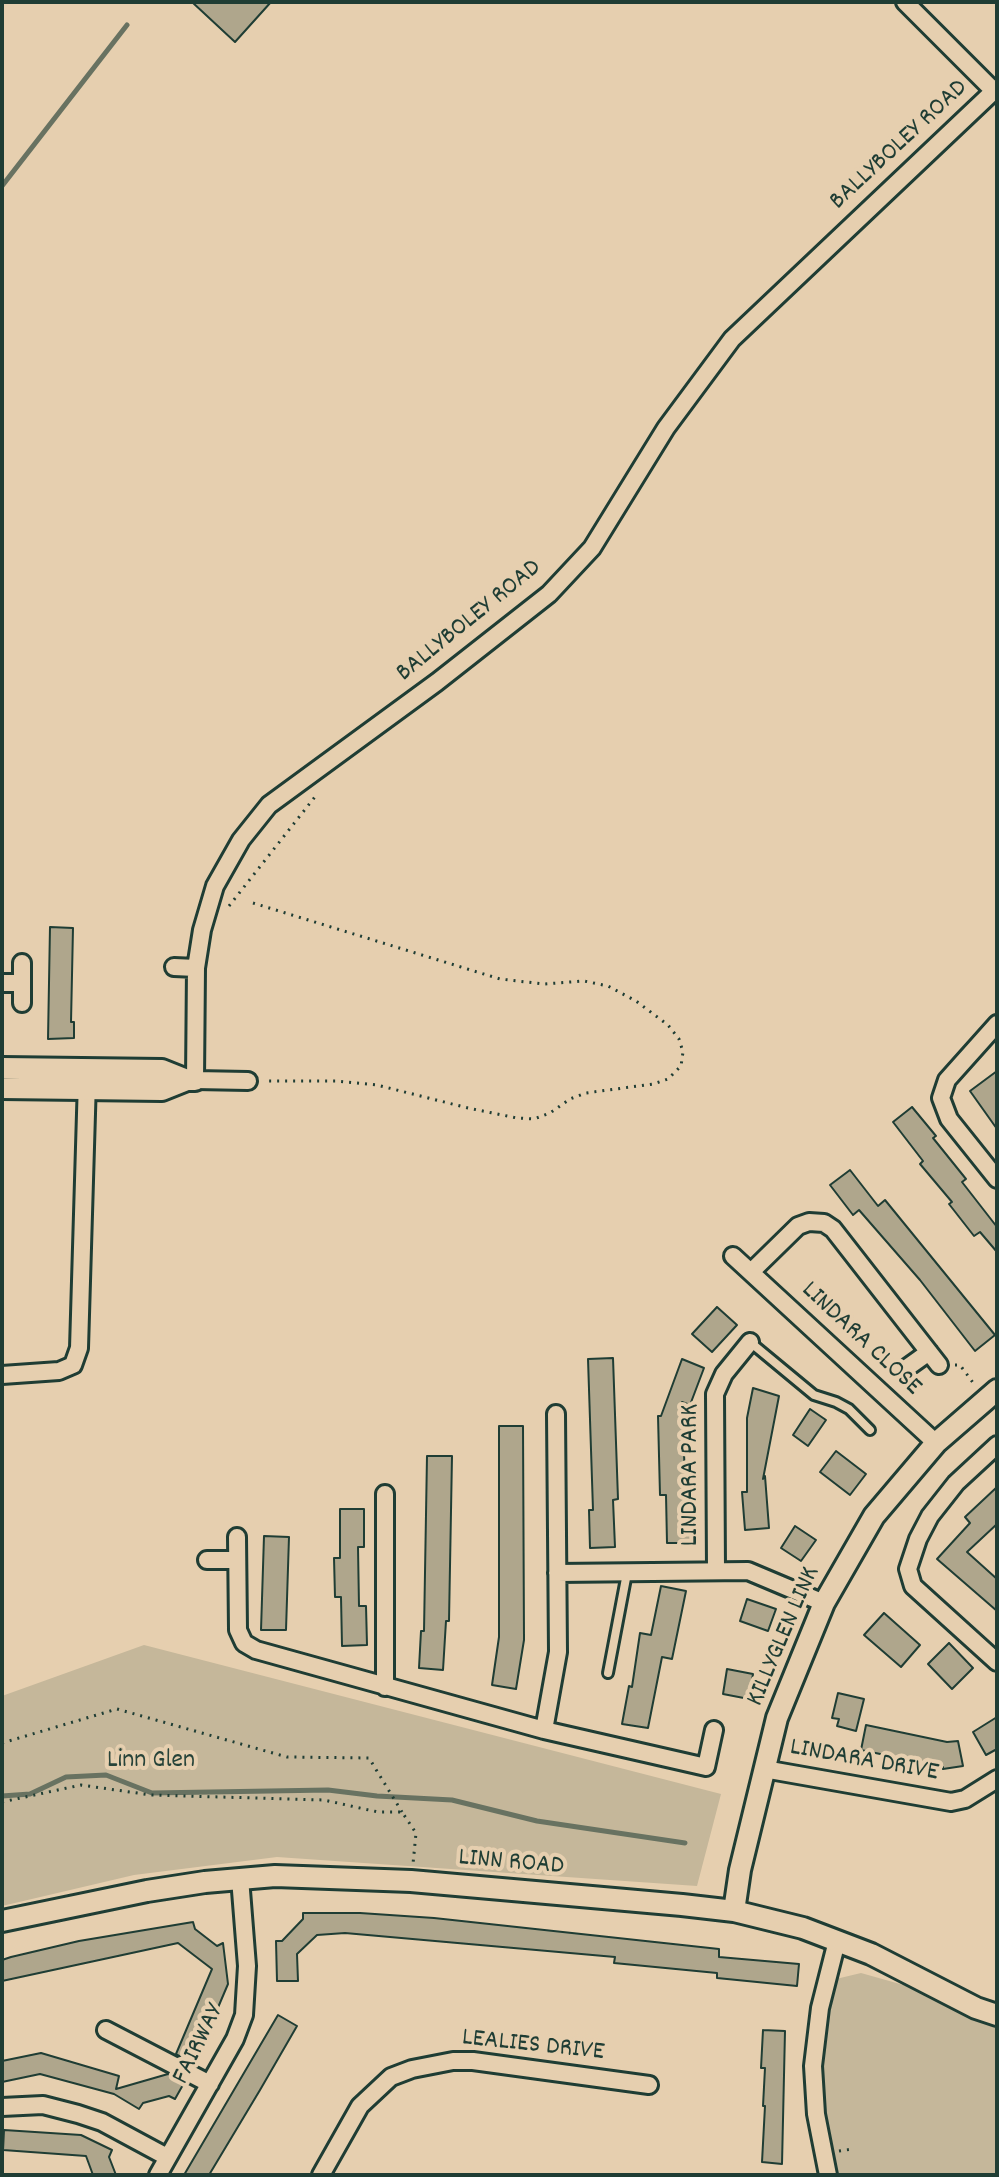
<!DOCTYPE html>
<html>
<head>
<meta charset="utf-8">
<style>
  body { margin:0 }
  #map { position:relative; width:999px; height:2177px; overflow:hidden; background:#e6cfaf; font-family:Dekko,sans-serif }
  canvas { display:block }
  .frame { position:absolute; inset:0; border:4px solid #1f3d34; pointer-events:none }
</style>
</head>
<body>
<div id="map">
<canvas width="999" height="2177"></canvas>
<div class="frame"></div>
</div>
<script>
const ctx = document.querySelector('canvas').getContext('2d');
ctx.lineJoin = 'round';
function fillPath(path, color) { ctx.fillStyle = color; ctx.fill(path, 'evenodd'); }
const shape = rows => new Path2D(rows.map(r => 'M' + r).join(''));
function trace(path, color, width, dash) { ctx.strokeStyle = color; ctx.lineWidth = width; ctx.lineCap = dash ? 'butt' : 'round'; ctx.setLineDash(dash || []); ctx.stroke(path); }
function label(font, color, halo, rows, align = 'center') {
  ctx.font = font + ' Dekko,sans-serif'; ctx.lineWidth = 8; ctx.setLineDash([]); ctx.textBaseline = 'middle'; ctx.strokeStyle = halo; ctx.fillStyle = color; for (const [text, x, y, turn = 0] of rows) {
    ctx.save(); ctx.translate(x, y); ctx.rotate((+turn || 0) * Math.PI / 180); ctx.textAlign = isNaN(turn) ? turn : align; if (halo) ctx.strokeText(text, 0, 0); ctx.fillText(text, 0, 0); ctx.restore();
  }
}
fillPath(shape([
  [144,1645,721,1794,697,1886,277,1857,134,1875,2,1906,2,1696],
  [861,1973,907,1986,997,2026,997,2175,835,2175,822,2094,822,2035,836,1979]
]), '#c5b79a');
trace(shape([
  [2,186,127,25],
  [2,1796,30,1794,66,1777,106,1775,152,1793,328,1790,377,1796,452,1800,537,1821,685,1843]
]), '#687261', 5);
const building = shape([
  [192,2,271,2,235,42,192,2],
  [50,927,73,928,71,1022,74,1022,74,1038,48,1039,50,927],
  [997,1071,997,1129,970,1091,997,1071],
  [912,1107,936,1136,933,1138,966,1179,962,1182,997,1227,997,1252,980,1232,974,1236,949,1204,952,1202,920,1164,923,1161,893,1122,912,1107],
  [850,1170,878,1206,885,1200,995,1335,975,1351,920,1280,859,1210,853,1215,830,1185,850,1170],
  [717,1307,737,1325,712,1352,692,1334,717,1307],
  [613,1358,618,1499,613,1500,615,1547,590,1548,589,1510,593,1510,588,1359,613,1358],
  [682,1359,704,1368,690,1405,682,1402,686,1505,690,1505,691,1543,667,1543,666,1495,660,1495,658,1416,661,1416,682,1359],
  [753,1388,779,1396,763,1479,765,1476,769,1528,745,1530,742,1492,747,1492,747,1418,753,1388],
  [810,1409,826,1420,808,1446,793,1435,810,1409],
  [499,1426,523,1426,524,1640,516,1689,492,1685,499,1637,499,1426],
  [836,1451,866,1474,850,1495,820,1472,836,1451],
  [427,1456,452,1456,449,1621,446,1621,443,1670,419,1668,421,1631,424,1631,427,1456],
  [997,1487,997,1524,967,1552,997,1579,997,1611,937,1559,970,1523,965,1517,997,1487],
  [340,1509,364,1509,364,1547,358,1547,359,1606,366,1606,367,1645,342,1646,341,1597,335,1597,334,1558,340,1558,340,1509],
  [795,1526,816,1540,801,1561,781,1548,795,1526],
  [264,1536,289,1537,286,1630,261,1630,264,1536],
  [661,1586,686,1591,672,1659,662,1657,648,1728,622,1724,629,1686,632,1687,640,1633,651,1635,661,1586],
  [747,1599,776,1609,768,1631,740,1621,747,1599],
  [884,1613,920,1645,901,1667,864,1635,884,1613],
  [949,1643,973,1668,952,1689,928,1664,949,1643],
  [727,1669,753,1674,749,1699,723,1694,727,1669],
  [838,1693,864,1699,856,1731,837,1726,839,1719,832,1718,838,1693],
  [997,1717,997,1749,986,1755,973,1732,997,1717],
  [866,1725,947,1742,958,1741,963,1766,943,1769,943,1767,861,1750,866,1725],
  [303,1913,360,1913,434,1918,719,1949,719,1957,799,1964,797,1986,717,1978,717,1973,614,1963,615,1957,345,1933,317,1935,297,1954,298,1981,277,1981,276,1941,282,1941,303,1919,303,1913],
  [193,1922,195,1929,217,1946,223,1943,228,1984,194,2064,176,2054,212,1969,178,1943,2,1981,2,1960,11,1957,79,1941,193,1922],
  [278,2015,297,2026,260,2090,209,2175,184,2175,278,2015],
  [763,2030,785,2031,782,2164,762,2162,765,2106,763,2106,765,2068,761,2068,763,2030],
  [41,2053,119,2076,116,2089,168,2074,184,2083,175,2099,169,2096,143,2103,139,2109,114,2094,40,2074,2,2082,2,2061,41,2053],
  [4,2130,81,2135,112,2150,109,2157,116,2175,93,2175,86,2156,3,2150,4,2130]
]);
fillPath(building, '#afa68c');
trace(building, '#1f3d34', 2);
const service = shape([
  [750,1342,814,1395,836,1402,849,1409,870,1430],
  [608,1673,627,1573]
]);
const minor = shape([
  [905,2,994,91],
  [174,967,196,968],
  [2,983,22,983],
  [22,1003,22,963],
  [997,1024,947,1080,941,1098,949,1119,997,1179],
  [248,1081,195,1080,196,968,202,930,215,886,241,840,269,805,437,682,549,594,592,548,666,428,732,339,997,88],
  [733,1256,936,1443],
  [751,1272,798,1226,809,1222,824,1223,833,1229,939,1365],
  [908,1367,929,1352],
  [2,1375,59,1371,73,1365,79,1348,87,1080],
  [997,1445,956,1483,930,1516,918,1539,908,1569,913,1586,997,1662],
  [385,1494,385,1687],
  [237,1537,238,1630,244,1643,256,1650,544,1730,706,1767,714,1730],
  [207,1560,236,1560],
  [716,1570,715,1394,724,1374,750,1342],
  [557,1573,748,1571,824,1603],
  [544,1730,558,1652,556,1414],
  [764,1769,951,1802,965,1799,997,1779],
  [106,2030,210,2084],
  [2,2107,43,2105,78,2114,102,2122,167,2157],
  [158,2175,235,2039,244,2015,247,1966,240,1878],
  [321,2175,360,2106,391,2077,412,2069,453,2061,473,2061,649,2085],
  [828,2175,816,2114,813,2066,820,2008,837,1941]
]);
const tertiary = shape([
  [2,1068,162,1070,187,1080],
  [2,1088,162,1090,187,1080,195,1080],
  [734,1911,740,1870,777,1718,824,1603,874,1516,936,1443,997,1390],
  [2,1921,147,1891,205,1882,275,1876,411,1881,682,1905,734,1911,803,1928,871,1954,976,2008,997,2015]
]);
trace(service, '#1f3d34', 14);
trace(minor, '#1f3d34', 22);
trace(tertiary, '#1f3d34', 26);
trace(shape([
  [253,903,500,979,544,984,584,981,608,986,636,1001,668,1025,679,1039,683,1052,681,1066,668,1079,653,1084,586,1093,570,1099,550,1113,534,1119,517,1118,468,1108,377,1085,336,1081,264,1081],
  [229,906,318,793],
  [955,1365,960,1365,974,1384],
  [2,1743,117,1709,287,1757,369,1758,402,1812],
  [2,1802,81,1785,151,1795,324,1800,378,1812,402,1812,416,1833,413,1864],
  [839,2151,853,2149]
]), '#1f3d34', 3, [2, 6]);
trace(service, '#e6cfaf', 8);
trace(minor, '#e6cfaf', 16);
trace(tertiary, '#e6cfaf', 20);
label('26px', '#1f3d34', '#e6cfaf', [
  ["BALLYBOLEY ROAD",900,146,-43],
  ["BALLYBOLEY ROAD",470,622,-39],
  ["LINDARA CLOSE",860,1340,43],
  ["LINDARA PARK",692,1475,-90],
  ["KILLYGLEN LINK",785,1637,-67],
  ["LINDARA DRIVE",864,1762,10],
  ["LINN ROAD",511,1864,5],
  ["FAIRWAY",200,2045,-64],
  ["LEALIES DRIVE",533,2047,6]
]);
label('26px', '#274339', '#e6cfaf', [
  ["Linn Glen",151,1762]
]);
</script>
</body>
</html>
